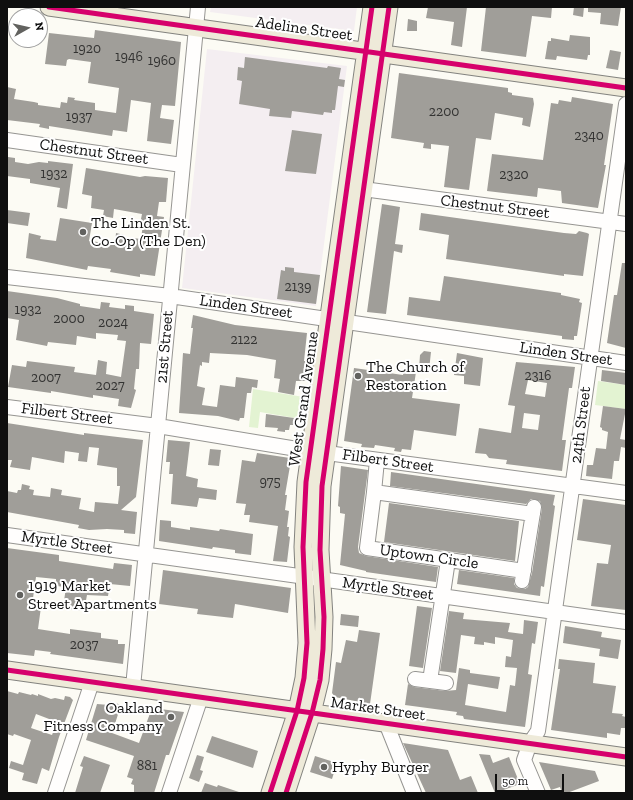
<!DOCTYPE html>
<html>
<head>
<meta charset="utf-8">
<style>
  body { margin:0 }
  #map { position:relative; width:633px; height:800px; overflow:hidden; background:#fcfbf4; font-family:"Zilla Slab",serif }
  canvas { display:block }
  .frame { position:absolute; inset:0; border:8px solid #0f0f0f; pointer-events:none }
  .north { position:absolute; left:8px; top:8px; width:40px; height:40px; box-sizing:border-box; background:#fff; border:1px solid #9f9f9f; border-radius:50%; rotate:82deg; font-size:11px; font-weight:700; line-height:16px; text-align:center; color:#0f0f0f }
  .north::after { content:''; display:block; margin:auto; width:14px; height:18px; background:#62625f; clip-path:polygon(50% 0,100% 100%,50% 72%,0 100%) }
  .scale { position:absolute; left:495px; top:774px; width:69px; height:18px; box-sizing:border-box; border:2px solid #0f0f0f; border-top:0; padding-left:5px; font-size:12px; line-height:14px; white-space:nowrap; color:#0f0f0f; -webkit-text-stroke:3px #fff; paint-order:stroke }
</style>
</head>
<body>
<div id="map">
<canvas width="633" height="800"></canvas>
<div class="frame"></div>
<div class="north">N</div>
<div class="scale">50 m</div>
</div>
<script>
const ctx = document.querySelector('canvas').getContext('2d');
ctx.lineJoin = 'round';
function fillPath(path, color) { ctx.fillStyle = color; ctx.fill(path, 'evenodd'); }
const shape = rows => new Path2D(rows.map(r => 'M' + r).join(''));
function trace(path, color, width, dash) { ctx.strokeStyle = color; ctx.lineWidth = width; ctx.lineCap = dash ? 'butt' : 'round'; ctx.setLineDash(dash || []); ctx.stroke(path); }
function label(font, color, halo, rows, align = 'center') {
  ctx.font = font + ' "Zilla Slab",serif'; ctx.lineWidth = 4; ctx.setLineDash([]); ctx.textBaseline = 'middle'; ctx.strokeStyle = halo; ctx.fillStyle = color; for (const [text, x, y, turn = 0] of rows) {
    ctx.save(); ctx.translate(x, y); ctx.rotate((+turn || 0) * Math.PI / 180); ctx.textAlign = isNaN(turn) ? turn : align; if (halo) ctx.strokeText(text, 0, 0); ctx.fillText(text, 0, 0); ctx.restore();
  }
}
fillPath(shape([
  [211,7,357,7,354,31,210,12],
  [207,49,347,66,316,306,182,288]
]), '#f4eef1');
fillPath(shape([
  [598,381,626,385,626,409,595,405],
  [253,389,304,397,301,419,260,412,258,428,249,427]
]), '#e3f3d2');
fillPath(shape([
  [428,7,467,7,462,47,451,45,454,22,426,18],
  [486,7,552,7,551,18,532,16,526,57,481,51],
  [574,7,584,7,583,17,573,15],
  [588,7,621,7,618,26,600,24,601,13,588,12],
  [408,19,417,21,417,31,407,31],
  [95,30,181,42,175,106,162,105,160,118,174,120,171,144,147,141,151,103,131,100,127,132,113,130,112,136,49,126,49,129,39,127,40,124,7,120,7,87,16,89,14,99,34,102,38,103,38,105,60,108,61,102,67,103,68,97,75,98,74,100,95,103,95,110,116,113,119,88,88,83,91,62,69,59,67,60,66,66,45,64,49,33,94,38],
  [570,35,590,37,590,55,588,55,587,60,557,56,556,60,545,59,548,41,551,41,551,38,569,41],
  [610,50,621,52,618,70,606,68],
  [245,57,327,68,328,66,341,68,339,79,345,80,344,87,338,86,335,110,332,110,332,113,324,112,323,115,292,111,291,118,269,116,270,109,239,104,242,81,237,80,238,67,244,68],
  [399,73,508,88,508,92,512,93,512,95,533,98,534,104,530,127,522,125,523,118,495,113,491,140,476,138,469,190,444,187,449,146,431,144,431,149,423,148,424,143,391,138],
  [572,97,613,104,604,165,606,165,598,208,562,203,561,191,538,188,537,197,487,191,492,154,543,160,551,103,558,104,559,100,571,102],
  [292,130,322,134,316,174,285,171],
  [8,157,15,158,15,162,28,164,39,162,48,163,48,161,73,164,67,209,57,207,60,188,30,183,30,179,7,176],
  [86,168,140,177,145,176,168,178,166,202,159,202,157,216,164,217,155,276,140,274,140,277,110,272,111,269,88,266,87,270,26,258,29,233,41,236,40,239,56,241,60,218,92,223,89,241,115,244,116,233,124,235,124,237,141,239,143,224,140,224,142,214,114,209,113,218,103,216,104,210,91,208,92,196,82,194],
  [382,204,400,207,395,244,403,245,402,253,394,251,386,314,367,312],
  [7,210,30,213,28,226,7,223],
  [421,213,564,233,576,234,579,231,587,233,589,234,583,276,564,274,564,276,446,259,449,235,419,230],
  [622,263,626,263,626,348,607,343,614,295,617,295],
  [285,267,294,268,294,272,320,275,316,304,277,299,281,270,285,271],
  [444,276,561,293,561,295,580,299,579,302,582,303,577,336,574,336,574,340,562,339,562,336,407,315,409,297,440,301],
  [7,291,57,298,80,304,80,306,100,309,101,302,110,303,109,307,125,309,125,305,134,306,134,311,154,314,151,344,140,343,139,369,136,369,134,389,136,390,131,408,118,406,119,399,93,395,93,398,51,391,51,393,8,387,12,365,26,367,27,361,75,367,74,372,96,375,98,360,107,362,106,374,121,377,126,341,117,340,118,335,96,333,96,339,77,336,76,345,48,342,47,346,16,340,19,320,7,318],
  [193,315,235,325,307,333,304,361,308,361,306,381,296,381,294,395,278,392,280,379,274,378,276,360,247,355,210,353,209,363,202,362,202,366,200,365,197,386,205,388,202,405,217,407,220,385,235,387,236,377,258,380,257,388,252,387,251,393,247,393,244,418,240,418,239,421,218,416,179,413,183,353,190,354,193,328,191,328],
  [424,351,431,352,429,370,419,369,420,355],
  [457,353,483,358,480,386,464,384,464,376,454,375],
  [516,362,575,367,572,388,569,388,562,440,566,440,562,471,506,464,507,460,489,458,486,454,475,453,479,428,511,433,515,406,508,405],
  [528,380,547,383,545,397,525,394],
  [524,413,540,415,538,430,522,428],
  [354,368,403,375,404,370,416,372,412,398,460,404,456,436,414,430,411,450,402,449,401,452,394,451,395,448,375,445,374,448,361,447,362,444,344,441],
  [602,370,626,373,626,385,601,381],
  [603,406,626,409,620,439,626,440,626,448,621,447,619,461,614,461,612,479,586,476,587,465,593,465,596,448,606,449,608,432,602,430,602,428,600,427],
  [266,414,294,418,293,425,290,425,289,430,285,430,285,432,277,431,278,428,265,427],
  [7,423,84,435,84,433,143,440,136,497,121,510,137,512,135,534,124,533,124,530,107,529,89,530,78,528,79,525,7,512,7,491,17,493,18,490,21,490,22,484,30,486,29,489,34,490,33,495,50,497,51,488,62,490,61,495,81,498,79,509,94,512,95,502,118,504,120,486,117,486,117,468,97,465,99,448,89,447,87,462,78,461,79,453,65,451,64,463,32,457,30,470,10,467,12,460,7,460],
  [168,440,190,442,186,476,198,479,197,487,217,490,216,500,199,498,197,507,171,504,173,474,169,474,170,462,166,462],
  [210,449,221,450,219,466,208,465],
  [257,453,290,458,291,460,285,495,287,495,285,510,289,511,287,527,289,527,288,536,290,537,287,562,273,561,278,526,249,522,250,515,244,515,246,504,236,503,242,460,255,462],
  [341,466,368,470,358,547,359,553,366,556,438,567,436,582,366,572,366,571,340,565,345,514,340,513,340,507,338,506],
  [391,472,555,495,553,505,555,506,544,587,541,586,540,596,457,584,459,570,514,578,514,584,517,588,525,589,528,587,532,573,542,508,540,501,531,499,526,504,390,486],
  [583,499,626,505,626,610,591,606,597,563,608,564,611,545,577,540],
  [389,503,519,521,515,561,384,542],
  [160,520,171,521,171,527,190,530,190,527,219,531,220,529,253,534,251,555,235,553,235,550,213,547,212,549,159,541],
  [7,548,59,555,59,561,113,569,114,563,132,565,130,586,110,584,108,596,87,595,84,611,63,608,66,587,56,586,56,579,36,577,32,605,41,607,38,629,70,634,70,629,101,633,101,638,118,640,118,644,125,644,123,664,50,654,51,652,35,650,34,656,7,653],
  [163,570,291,588,288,613,235,604,233,618,197,614,198,609,159,604],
  [417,606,432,608,423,668,409,666],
  [449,611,464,613,463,619,510,623,508,632,523,634,524,620,538,622,535,644,532,643,528,674,532,675,525,727,464,719,463,716,456,715,457,712,405,705,408,684,414,687,445,691,456,690,459,668,470,670,470,673,500,677,498,689,468,684,465,705,506,712,510,685,515,686,517,668,505,667,506,656,511,657,513,640,495,637,495,644,484,642,484,645,474,644,475,637,461,635,456,673,440,671],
  [341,614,359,616,358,627,340,625],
  [565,626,602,632,601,637,621,640,618,659,599,656,600,649,563,643],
  [359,630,380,633,370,704,335,697,332,693,336,662,341,663,346,640,357,642],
  [559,659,595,663,593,683,616,686,612,713,623,714,622,716,626,717,626,728,621,728,620,735,607,733,607,738,551,730,560,669,558,669],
  [7,691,18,694,19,692,31,695,32,694,38,696,38,694,51,699,55,698,64,700,65,696,70,697,73,700,59,737,49,771,42,768,37,784,22,780,24,773,9,768,11,761,23,765,31,740,14,734,13,736,7,734],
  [36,714,57,722,52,735,31,728],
  [110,701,121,705,112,733,139,743,152,708,184,712,169,755,166,755,154,793,134,793,134,785,131,784,133,779,127,777,134,756,86,740,97,704,109,705],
  [212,736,258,751,253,768,206,752],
  [403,743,448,750,460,780,471,776,478,793,426,793],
  [479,754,490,755,493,763,509,757,520,784,495,793],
  [197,755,204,757,200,770,203,771,199,782,189,778],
  [84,756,110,765,100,793,75,793,83,767,80,766],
  [315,756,337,763,332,779,310,772],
  [539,762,595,771,599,781,567,793,562,793,560,787,551,790],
  [205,783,217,787,218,785,239,792,239,793,201,793]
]), '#a09e99');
const minor = shape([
  [7,140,182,165],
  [363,189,626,224],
  [7,277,170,296,626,363],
  [7,407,158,426,297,449,626,493],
  [374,492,377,460],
  [7,535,626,622],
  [524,571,367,548,374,492,533,514],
  [522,581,534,507],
  [415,679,446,683],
  [430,681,448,560],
  [133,687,198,7],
  [386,723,414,793],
  [55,793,92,682],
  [169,793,201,697],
  [538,793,524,760,530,743,538,731,626,104]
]);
const major = shape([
  [49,7,626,88],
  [7,670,626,757],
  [270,793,297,711,304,678,307,643,303,547,306,482,372,7],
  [286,793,312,713,320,680,323,649,324,617,320,550,322,486,389,7]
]);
trace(minor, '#969592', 16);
trace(major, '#83837f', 19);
trace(minor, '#fffefd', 14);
trace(major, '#eeead9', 17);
trace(shape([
  [49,7,626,88],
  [7,670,626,757],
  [270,793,297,711,304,678,307,643,303,547,306,482,372,7],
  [286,793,312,713,320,680,323,649,324,617,320,550,322,486,389,7]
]), '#d6006c', 5);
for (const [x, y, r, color] of [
  [83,232,4,"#62625f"],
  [358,376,4,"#62625f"],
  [20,595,4,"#62625f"],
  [171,717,4,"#62625f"],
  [324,767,4,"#62625f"]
]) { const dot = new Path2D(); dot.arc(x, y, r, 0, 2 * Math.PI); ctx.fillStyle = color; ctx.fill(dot); trace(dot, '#fff', 1.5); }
label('14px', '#333332', null, [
  ["1920",87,49],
  ["1946",129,57],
  ["1960",162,61],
  ["2200",444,112],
  ["1937",79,117],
  ["2340",589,136],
  ["1932",54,174],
  ["2320",514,175],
  ["2139",298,287],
  ["1932",28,310],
  ["2000",69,319],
  ["2024",113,323],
  ["2122",244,340],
  ["2316",538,376],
  ["2007",46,378],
  ["2027",110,386],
  ["975",270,482],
  ["2037",84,645],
  ["881",147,766]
]);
label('16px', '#0f0f0f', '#fff', [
  ["Adeline Street",304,29,8],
  ["Chestnut Street",94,152,8],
  ["Chestnut Street",495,207,7],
  ["Linden Street",246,307,8],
  ["21st Street",165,347,-85],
  ["Linden Street",566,354,8],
  ["West Grand Avenue",304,399,-82],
  ["Filbert Street",67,414,7],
  ["24th Street",581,425,-83],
  ["Filbert Street",388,461,8],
  ["Myrtle Street",67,543,8],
  ["Uptown Circle",429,557,8],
  ["Myrtle Street",388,589,8],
  ["Market Street",378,709,8]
]);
label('16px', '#0f0f0f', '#fff', [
  ["The Linden St.",91,223],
  ["Co-Op (The Den)",91,241],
  ["The Church of",366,367],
  ["Restoration",366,385],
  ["1919 Market",28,586],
  ["Street Apartments",28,604],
  ["Oakland",163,708,"right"],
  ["Fitness Company",163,726,"right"],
  ["Hyphy Burger",332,767]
], 'left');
</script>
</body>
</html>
